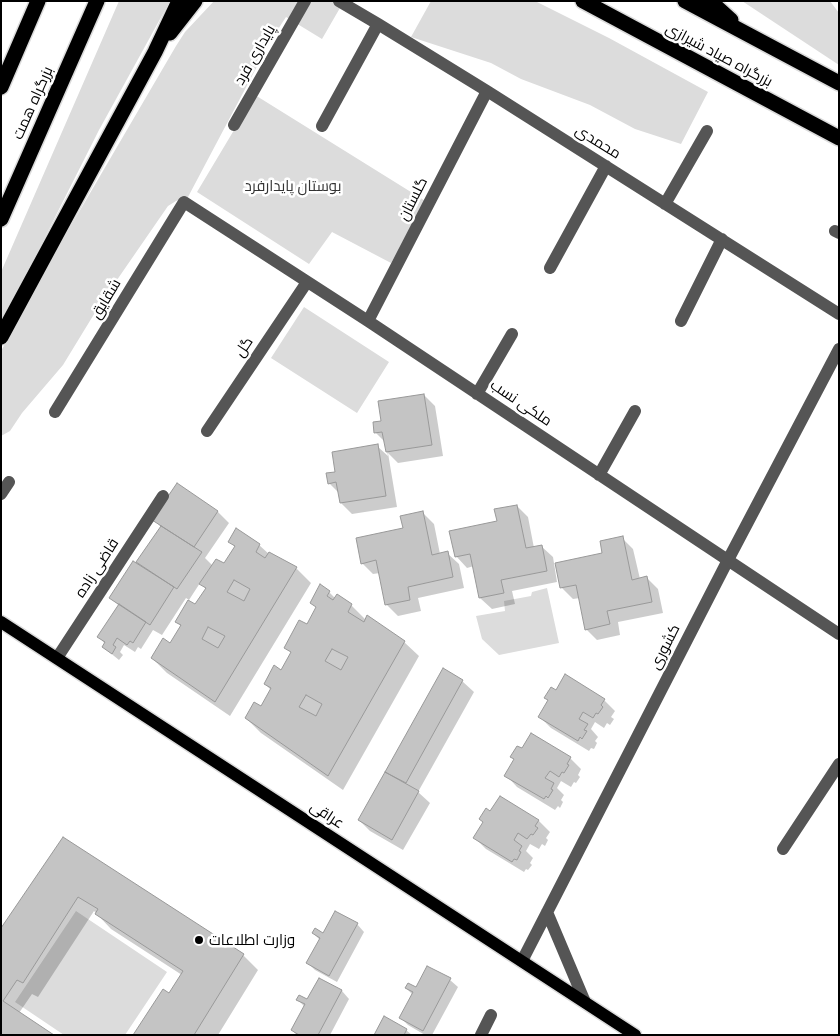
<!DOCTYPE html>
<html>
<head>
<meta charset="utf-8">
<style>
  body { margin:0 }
  #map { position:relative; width:840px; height:1036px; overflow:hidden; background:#fff; font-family:Raleway,sans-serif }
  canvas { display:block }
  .frame { position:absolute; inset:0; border:2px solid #000; pointer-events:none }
</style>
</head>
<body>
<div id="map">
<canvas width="840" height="1036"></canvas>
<div class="frame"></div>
</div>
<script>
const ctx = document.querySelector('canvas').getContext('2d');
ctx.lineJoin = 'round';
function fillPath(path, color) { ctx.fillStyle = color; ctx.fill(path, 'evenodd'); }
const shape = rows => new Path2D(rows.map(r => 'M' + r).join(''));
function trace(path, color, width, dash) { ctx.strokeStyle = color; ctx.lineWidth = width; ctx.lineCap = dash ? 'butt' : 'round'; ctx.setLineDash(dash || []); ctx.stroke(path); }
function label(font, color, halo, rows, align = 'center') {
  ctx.font = font + ' Raleway,Cairo,sans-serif'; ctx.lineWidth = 5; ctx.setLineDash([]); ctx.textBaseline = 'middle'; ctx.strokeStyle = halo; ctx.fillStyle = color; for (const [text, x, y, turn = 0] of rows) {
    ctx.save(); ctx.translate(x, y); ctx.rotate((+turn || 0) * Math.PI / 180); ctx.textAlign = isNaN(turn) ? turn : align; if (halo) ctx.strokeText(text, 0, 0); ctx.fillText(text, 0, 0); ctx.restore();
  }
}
fillPath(shape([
  [119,1,170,1,99,130,42,243,1,319,1,272],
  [214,1,344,1,322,39,286,17,271,40,188,197,176,201,168,206,99,306,63,365,22,413,10,431,1,436,1,351,55,253,176,46,185,32],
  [431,1,535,1,609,38,708,92,681,144,635,129,590,105,521,79,491,63,411,37],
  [742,1,830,1,839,13,839,65],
  [255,95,427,202,391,263,332,232,309,264,197,192],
  [304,307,389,362,357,413,271,358],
  [547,588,559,643,499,655,482,639,476,616,505,611,504,601,531,596,532,592],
  [76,911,167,972,125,1035,64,1035,15,1002]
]), '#dcdcdc');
fillPath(shape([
  [424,395,435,406,443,456,398,463,388,453,397,507,352,514,341,503,339,493,329,483,336,473,377,446,388,456,385,442,375,432,382,422],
  [178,485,218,512,229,523,205,558,213,566,224,564,235,547,229,541,259,545,269,554,296,568,311,583,230,716,167,673,152,658,170,645,182,627,176,622,195,606,206,589,200,583,189,600,186,598,162,635,153,630,141,649,138,647,135,652,124,645,120,652,123,655,119,660,103,647,105,644,99,637,119,606,111,597,136,564,161,527,154,520],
  [517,506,528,517,534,548,541,546,553,557,557,582,512,591,515,604,492,609,480,598,474,566,467,568,456,556],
  [423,513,434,524,440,554,447,553,459,564,464,588,418,598,421,611,398,616,386,604,380,573,373,574,362,563],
  [622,538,633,549,640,579,647,578,658,589,663,613,618,622,620,635,597,640,586,629,580,598,573,599,562,588],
  [329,592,336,599,351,605,366,620,404,642,419,656,343,790,261,733,246,718,261,707,271,690,265,684,282,671,292,653,286,647,307,626],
  [443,670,462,681,474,692,418,792,430,803,403,850,370,831,359,820],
  [556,691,604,700,615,711,611,717,614,719,610,725,607,723,604,728,595,722,591,729,598,737,595,741,597,743,594,749,591,748,589,751,551,728,540,717],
  [570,758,581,769,578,775,580,777,576,783,574,782,571,787,561,781,557,788,564,795,561,800,563,802,560,808,558,806,555,810,517,787,506,775],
  [500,797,539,821,550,832,546,838,548,840,545,846,542,844,539,849,530,844,526,851,533,858,530,863,532,865,528,870,526,869,524,872,486,849,475,838],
  [64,839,243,955,258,970,218,1035,135,1035,169,995,182,975,111,929,94,911,38,997,32,994,19,1013,1,1035,1,931],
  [357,924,364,932,337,982,315,970,308,963,320,940,313,933,323,934],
  [319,979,342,991,349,999,330,1035,297,1035,292,1030,305,1007,298,1000,308,1001],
  [450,980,458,987,432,1035,425,1035,408,1025,401,1018,413,995,406,988,417,989],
  [406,1030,412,1035,375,1035]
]), '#0003');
const building = shape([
  [424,394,432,445,386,452,382,432,374,433,373,422,381,421,378,401,424,394],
  [378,444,386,496,340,503,336,482,328,484,326,473,335,472,332,452,378,444],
  [177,483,218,511,194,547,152,520,177,483],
  [517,505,526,548,542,545,547,571,501,580,504,593,479,598,470,554,455,557,449,531,497,521,494,509,517,505],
  [423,511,432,555,448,551,453,577,408,587,410,600,385,605,376,560,361,564,356,538,403,528,400,516,423,511],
  [161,526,202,552,177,589,136,562,161,526],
  [236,528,260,544,256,552,265,558,269,552,297,567,215,702,151,658,163,638,170,643,181,625,175,622,188,600,195,604,206,588,199,584,216,559,224,563,235,546,228,542,236,528],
  [234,580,250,589,244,601,227,592,234,580],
  [208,627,225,636,218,648,202,639,208,627],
  [623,536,632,580,647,576,652,602,607,611,610,624,585,630,576,585,560,588,555,563,602,553,600,541,623,536],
  [133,561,174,587,150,625,109,598,133,561],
  [320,584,330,591,327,596,333,600,337,594,352,604,348,612,364,622,367,615,405,641,328,776,245,718,254,702,261,706,271,688,264,684,274,665,281,670,291,652,284,648,299,620,307,624,316,607,310,603,320,584],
  [332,649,348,657,341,670,325,661,332,649],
  [306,695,322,704,316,716,299,707,306,695],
  [119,604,146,622,133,643,130,641,127,645,117,638,113,645,116,647,112,654,102,647,105,642,97,637,119,604],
  [443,668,463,680,406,783,385,772,443,668],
  [565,674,605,699,601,705,603,707,598,714,596,713,593,718,583,712,579,719,588,724,584,730,587,731,582,739,580,737,578,741,538,717,548,700,544,698,551,687,556,690,565,674],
  [531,733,571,757,567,764,569,765,564,773,562,772,559,777,550,771,545,778,554,783,551,789,553,790,548,798,546,796,544,799,504,776,514,759,510,757,517,746,522,748,531,733],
  [385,772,419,791,392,840,358,820,385,772],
  [500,796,539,820,535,826,538,828,533,835,531,834,527,839,518,833,514,840,522,846,519,851,521,852,517,860,514,859,512,862,473,838,483,822,479,819,486,808,490,811,500,796],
  [63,837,244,954,194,1035,133,1035,163,989,169,993,183,971,95,914,98,909,78,897,23,983,17,980,3,1001,54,1035,1,1035,1,928,63,837],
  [335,911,358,923,329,976,306,963,320,938,312,933,315,928,323,933,335,911],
  [427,966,451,978,423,1031,399,1018,413,992,405,988,408,983,416,987,427,966],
  [319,978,342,990,318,1035,299,1035,291,1030,305,1004,296,1000,299,995,307,999,319,978],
  [384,1016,407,1029,404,1035,374,1035,384,1016]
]);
fillPath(building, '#c4c4c4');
trace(building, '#999', 1);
const major = shape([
  [1,622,635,1035]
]);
const highway = shape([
  [583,1,839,138],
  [685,1,839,83],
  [710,1,731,20],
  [170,33,195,1],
  [1,87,38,1],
  [1,219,97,1],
  [1,337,155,52,179,1]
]);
trace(major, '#dbdbdb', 15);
trace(highway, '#dbdbdb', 18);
trace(shape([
  [339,1,378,24,487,91,839,314],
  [234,125,305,1],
  [322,126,378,24],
  [665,204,707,131],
  [835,231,839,233],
  [550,268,606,166],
  [368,321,487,91],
  [681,321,722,239],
  [477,394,512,334],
  [55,412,184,202,368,321,839,634],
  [207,431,307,282],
  [599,475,635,411],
  [1,494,9,482],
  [57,658,163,496],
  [783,849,839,764],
  [547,912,585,1002],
  [522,961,728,560,839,349],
  [481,1035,491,1015]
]), '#555', 12);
trace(major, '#000', 12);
trace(highway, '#000', 15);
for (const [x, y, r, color] of [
  [199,940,5,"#000"]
]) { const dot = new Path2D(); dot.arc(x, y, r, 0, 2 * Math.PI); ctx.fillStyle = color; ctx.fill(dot); trace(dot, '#fff', 2); }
label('15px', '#000', '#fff', [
  ["پایداری فرد",255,55,-60],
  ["بزرگراه صیاد شیرازی",719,55,28],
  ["بزرگراه همت",33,103,-66],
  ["محمدی",598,142,32],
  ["گلستان",413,199,-63],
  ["شقایق",106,299,-59],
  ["گل",244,347,-56],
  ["ملکی نسب",521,403,34],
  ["قاضی زاده",97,568,-57],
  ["کشوری",665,647,-63],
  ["عراقی",327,815,33]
]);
label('15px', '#333', '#fff', [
  ["بوستان پایدارفرد",293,186]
]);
label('15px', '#000', '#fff', [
  ["وزارت اطلاعات",209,940]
], 'left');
</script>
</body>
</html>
